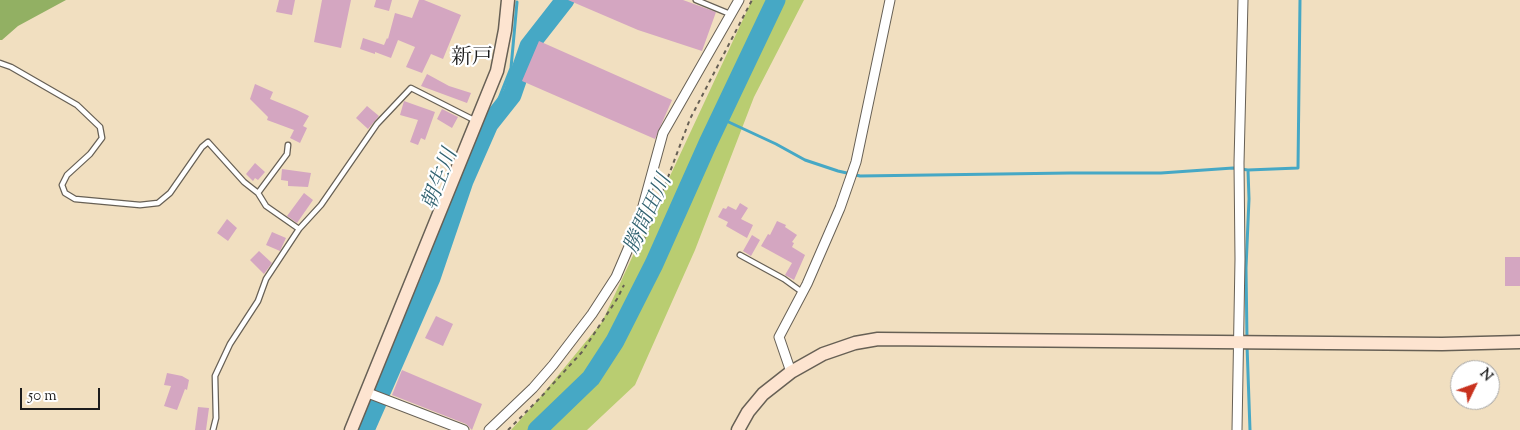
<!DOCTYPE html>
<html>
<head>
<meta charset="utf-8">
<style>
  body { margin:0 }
  #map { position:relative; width:1520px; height:430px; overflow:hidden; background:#f1dfc0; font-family:"Sorts Mill Goudy",serif }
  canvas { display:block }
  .north { position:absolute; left:1450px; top:360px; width:50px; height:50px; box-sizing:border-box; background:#fff; border:1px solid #a4a4a4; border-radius:50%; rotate:48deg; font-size:14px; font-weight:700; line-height:20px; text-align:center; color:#1c1c1c }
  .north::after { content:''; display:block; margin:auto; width:18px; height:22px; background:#c8321e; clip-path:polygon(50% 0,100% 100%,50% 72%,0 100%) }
  .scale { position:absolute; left:20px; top:388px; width:80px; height:22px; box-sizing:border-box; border:2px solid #1c1c1c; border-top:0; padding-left:6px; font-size:15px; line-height:18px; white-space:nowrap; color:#1c1c1c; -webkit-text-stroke:4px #fff; paint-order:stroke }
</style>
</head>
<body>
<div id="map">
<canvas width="1520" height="430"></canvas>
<div class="north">N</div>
<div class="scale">50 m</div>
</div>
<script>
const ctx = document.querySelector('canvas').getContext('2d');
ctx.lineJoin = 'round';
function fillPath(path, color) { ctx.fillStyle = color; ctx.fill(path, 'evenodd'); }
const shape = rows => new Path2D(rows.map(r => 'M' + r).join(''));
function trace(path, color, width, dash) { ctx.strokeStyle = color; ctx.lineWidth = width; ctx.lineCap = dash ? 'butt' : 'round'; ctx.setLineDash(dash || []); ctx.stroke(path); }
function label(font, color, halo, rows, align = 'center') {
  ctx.font = font + ' "Sorts Mill Goudy","Noto Serif JP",serif'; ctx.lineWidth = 4.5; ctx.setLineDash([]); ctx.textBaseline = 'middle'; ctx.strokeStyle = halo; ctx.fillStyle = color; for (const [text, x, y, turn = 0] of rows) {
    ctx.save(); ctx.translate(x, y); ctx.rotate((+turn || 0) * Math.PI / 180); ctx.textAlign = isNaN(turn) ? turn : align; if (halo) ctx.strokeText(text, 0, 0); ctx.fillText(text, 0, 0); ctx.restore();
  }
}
fillPath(shape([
  [752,0,804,0,754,97,695,250,635,385,587,430,511,430,537,401,602,322]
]), '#b9cd71');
fillPath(shape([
  [0,0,66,0,18,26,2,40,0,40]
]), '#92b063');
trace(shape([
  [720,118,776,144,805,160,838,171,860,176,1070,173,1161,173,1233,168,1248,170,1298,168,1300,0],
  [489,124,511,68,517,2],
  [1247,339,1246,268,1249,199,1248,170],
  [1247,345,1250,430]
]), '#46a8c5', 3);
trace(shape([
  [382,390,431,278,464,181,489,124,512,95,529,46,565,0],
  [365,430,377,403],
  [537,430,591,378,615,341,654,264,708,143,776,0]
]), '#46a8c5', 19);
fillPath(shape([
  [279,0,295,0,292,15,276,12],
  [322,0,351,0,341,48,314,42],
  [376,0,392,0,389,11,374,7],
  [419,0,424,0,461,15,443,59,431,54,422,73,406,67,415,47,398,40,391,58,375,52,375,54,360,49,363,38,384,45,387,38,388,39,395,13,412,18],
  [568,0,683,0,716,12,702,51,638,30],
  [539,41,672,100,655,139,522,81],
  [427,74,449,86,471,93,467,103,421,86],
  [255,84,273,92,270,99,297,110,309,116,303,126,307,128,300,143,290,138,294,130,267,120,268,117,250,99],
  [404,101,435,112,425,140,421,138,418,145,410,142,418,120,400,115],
  [367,106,379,116,368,129,356,118],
  [442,109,458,117,452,128,437,119],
  [255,163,265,172,258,180,255,178,253,181,246,174],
  [282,169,311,173,308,187,288,186,288,181,281,180],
  [304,193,313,200,297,223,287,216],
  [740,203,748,208,741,219,753,225,747,238,726,226,728,222,718,217,723,208,726,209,728,206,736,210],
  [227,219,237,228,228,241,217,233],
  [777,221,786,225,785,227,797,235,792,242,794,243,792,247,805,255,794,280,785,275,792,263,761,246,768,234,770,235],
  [272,232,286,238,280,251,266,245],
  [752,235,760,240,751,256,743,251],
  [259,251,272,263,264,274,250,260],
  [1505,257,1520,257,1520,286,1505,286],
  [436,316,453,324,443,346,425,338],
  [402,370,482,404,472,430,466,424,392,395],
  [167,373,182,376,189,380,187,390,185,389,177,410,164,406,171,386,164,385],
  [198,407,209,408,206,430,195,430]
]), '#d4a6c1');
const lane = shape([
  [696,0,730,14],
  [0,63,11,67,77,105,100,127,102,138,90,154,67,175,62,185,65,193,75,199,140,205,158,203,170,193,202,147,208,142,244,182,258,193,266,206,299,229],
  [258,193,287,154,288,145],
  [740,255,784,279,802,292],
  [213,430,216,418,215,376,230,344,258,301,266,279,299,229,321,205,377,124,411,88,474,120]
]);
const street = shape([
  [791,372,779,337,807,284,840,208,856,162,890,0],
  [368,393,464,430],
  [489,430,533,388,553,365,592,314,616,277,637,228,663,133,739,0],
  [1237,430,1240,259,1239,163,1243,0]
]);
const secondary = shape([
  [351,430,497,71,505,30,508,0],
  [738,430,748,412,763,394,791,372,823,354,855,343,878,339,1442,344,1520,342]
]);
trace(lane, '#676055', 7);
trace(street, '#676055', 11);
trace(secondary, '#676055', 15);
trace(shape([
  [648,230,690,119,752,0],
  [637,255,645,237],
  [508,430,541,397,582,352,617,299,624,285]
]), '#676055', 2, [4, 4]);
trace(lane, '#fff', 4.5);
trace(street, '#fff', 9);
trace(secondary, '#fde4d0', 12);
label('21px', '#1c1c1c', '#fff', [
  ["新戸",472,59]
]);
label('italic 21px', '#316270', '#fff', [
  ["朝生川",442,180,-69],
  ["勝間田川",650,215,-65]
]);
</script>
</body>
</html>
